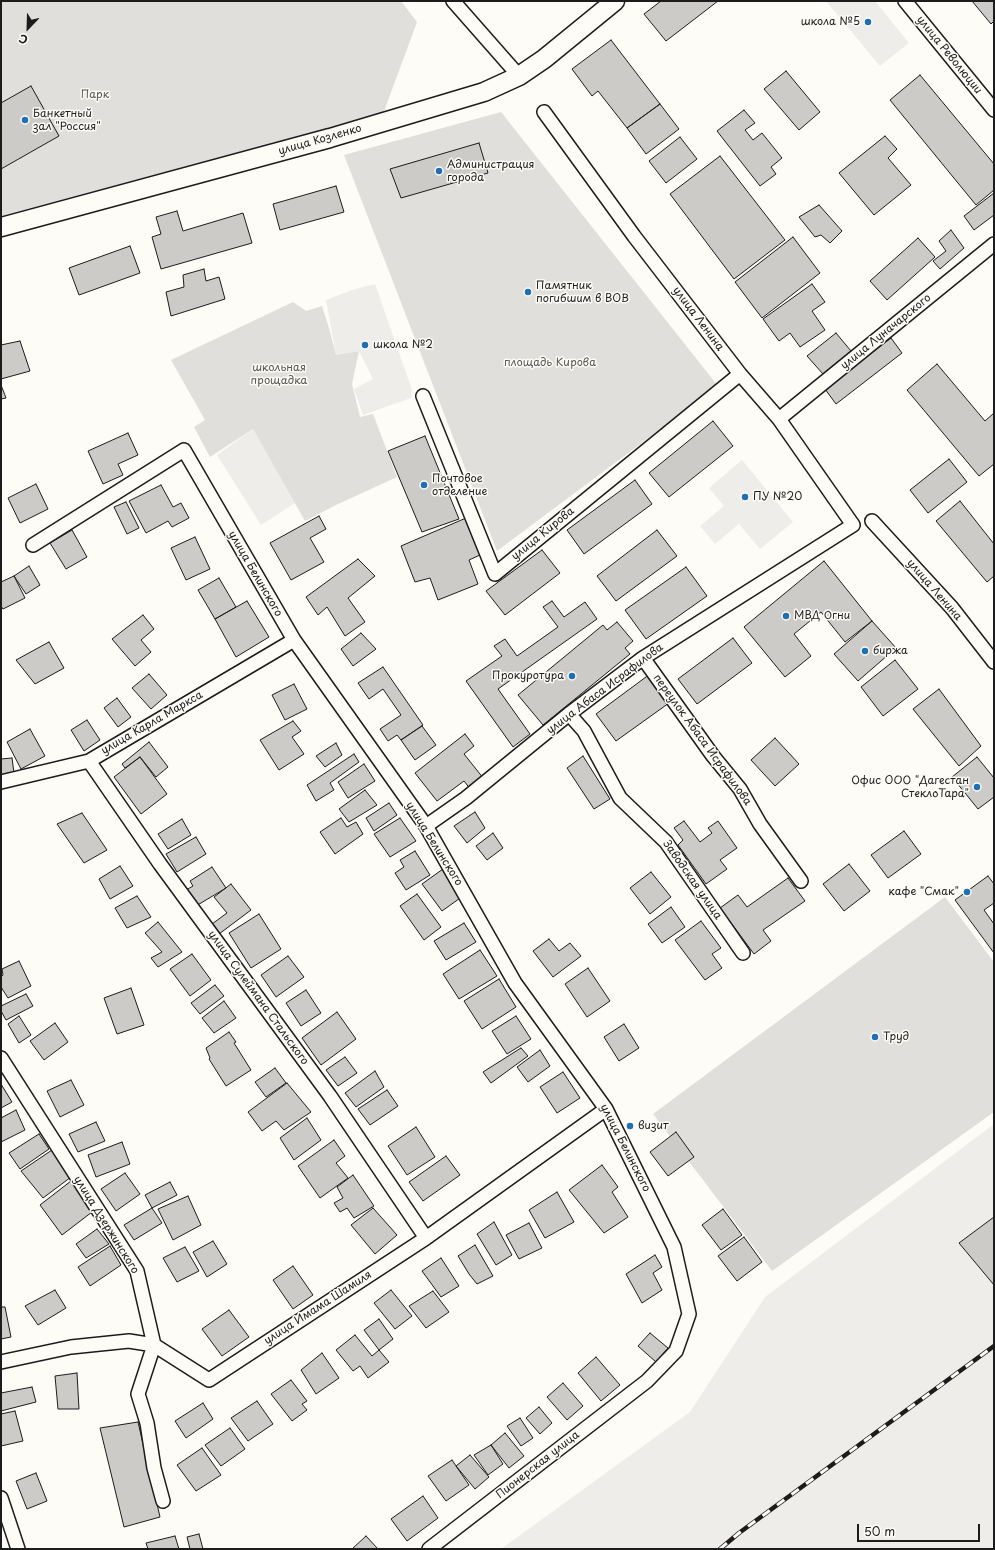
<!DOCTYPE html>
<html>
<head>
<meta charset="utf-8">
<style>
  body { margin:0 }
  #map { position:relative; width:995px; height:1550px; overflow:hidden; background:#fdfcf7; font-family:"Playpen Sans",sans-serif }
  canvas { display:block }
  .frame { position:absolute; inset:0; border:2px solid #1c1c1c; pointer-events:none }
  .north { position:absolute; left:8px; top:8px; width:40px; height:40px; -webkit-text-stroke:3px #fdfcf7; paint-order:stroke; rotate:203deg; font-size:11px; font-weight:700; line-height:16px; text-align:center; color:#1c1c1c }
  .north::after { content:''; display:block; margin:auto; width:14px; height:18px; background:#1c1c1c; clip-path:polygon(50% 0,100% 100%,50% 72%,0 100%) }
  .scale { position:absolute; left:857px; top:1524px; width:123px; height:18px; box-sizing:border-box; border:2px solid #1c1c1c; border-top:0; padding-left:5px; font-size:12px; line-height:14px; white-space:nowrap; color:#1c1c1c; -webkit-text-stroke:3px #fdfcf7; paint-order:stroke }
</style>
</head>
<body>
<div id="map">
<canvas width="995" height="1550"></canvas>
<div class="frame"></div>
<div class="north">С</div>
<div class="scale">50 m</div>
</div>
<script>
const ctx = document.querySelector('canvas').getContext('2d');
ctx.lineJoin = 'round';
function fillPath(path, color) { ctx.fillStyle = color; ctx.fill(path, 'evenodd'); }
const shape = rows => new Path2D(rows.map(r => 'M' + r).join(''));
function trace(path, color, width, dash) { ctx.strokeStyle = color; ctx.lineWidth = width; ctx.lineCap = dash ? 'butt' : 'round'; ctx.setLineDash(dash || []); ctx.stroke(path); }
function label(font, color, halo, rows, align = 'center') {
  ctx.font = font + ' "Playpen Sans",sans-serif'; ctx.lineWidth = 3; ctx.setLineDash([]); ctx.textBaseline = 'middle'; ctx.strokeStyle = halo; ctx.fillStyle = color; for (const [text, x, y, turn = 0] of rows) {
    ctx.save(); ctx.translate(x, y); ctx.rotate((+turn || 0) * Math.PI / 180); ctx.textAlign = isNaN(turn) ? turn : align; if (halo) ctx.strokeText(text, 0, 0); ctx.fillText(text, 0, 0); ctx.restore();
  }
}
fillPath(shape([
  [826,1,875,1,909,43,880,66],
  [375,284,412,390,411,398,363,415,354,389,373,379,359,351,336,355,326,300,352,290],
  [253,429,295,503,261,525,217,455],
  [742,460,793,522,760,549,739,524,715,544,700,526,724,506,709,488],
  [994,1124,994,1549,501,1549,690,1412,765,1297]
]), '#eeede9');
fillPath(shape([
  [1,1,401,1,417,22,383,114,1,216],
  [501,112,718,386,497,551,344,155],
  [293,302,306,311,322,306,329,328,336,355,359,351,352,384,360,417,373,414,397,477,336,505,305,521,253,429,210,457,194,427,205,420,171,360],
  [945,897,994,962,994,1112,772,1271,653,1114]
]), '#e0dfdb');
const building = shape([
  [661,1,718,1,666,41,644,14,661,1],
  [972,1,994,1,994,21,991,24,972,1],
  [611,40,660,104,627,128,598,91,592,96,572,69,611,40],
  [786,71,820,112,799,130,764,89,786,71],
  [920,75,994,164,994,190,976,205,890,100,920,75],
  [31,86,59,136,1,169,1,103,31,86],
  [660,104,679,129,646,154,627,128,660,104],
  [744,110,755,123,745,130,753,140,762,133,782,158,771,167,776,174,760,186,717,131,744,110],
  [885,136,897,149,888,158,911,185,874,215,839,173,885,136],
  [680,137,697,159,666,183,649,161,680,137],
  [479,143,488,173,401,198,390,169,479,143],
  [720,156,785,240,734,279,670,194,720,156],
  [336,186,344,212,280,230,273,204,336,186],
  [994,193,994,215,974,230,964,216,994,193],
  [819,205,842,231,830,243,821,235,815,237,799,217,819,205],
  [177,211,183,231,243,213,252,243,161,269,152,237,161,234,156,217,177,211],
  [951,230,964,248,940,269,933,261,946,251,939,241,951,230],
  [793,237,820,273,762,318,735,282,793,237],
  [918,238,935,257,887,300,870,281,918,238],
  [130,246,140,273,79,295,69,268,130,246],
  [204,269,206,281,219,277,225,299,171,316,166,292,184,287,183,275,204,269],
  [812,284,825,302,812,311,825,330,800,347,790,333,779,341,763,319,812,284],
  [836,333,851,351,823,374,807,356,836,333],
  [891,338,902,353,836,404,825,389,891,338],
  [20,341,30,371,1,379,1,345,20,341],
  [937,364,985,421,994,413,994,464,979,476,907,390,937,364],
  [1,385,6,398,1,399,1,385],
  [713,421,733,446,669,497,649,473,713,421],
  [128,433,138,455,118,464,123,475,103,484,88,451,128,433],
  [425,436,459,519,422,532,388,451,425,436],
  [949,459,967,482,928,513,910,490,949,459],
  [635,480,652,504,584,554,567,530,635,480],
  [36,484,48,509,20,523,8,498,36,484],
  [161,485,173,507,181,503,189,518,172,527,168,521,146,533,129,501,161,485],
  [960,501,994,544,994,576,987,582,936,521,960,501],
  [126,502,139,528,127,534,114,507,126,502],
  [319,516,326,529,310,538,324,562,291,580,270,543,319,516],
  [466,518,480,555,469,560,478,584,438,600,430,578,415,582,401,546,466,518],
  [72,530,87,557,66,569,50,543,72,530],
  [657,530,677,556,616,601,597,576,657,530],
  [195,537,210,569,186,580,171,548,195,537],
  [542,550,560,573,505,615,486,591,542,550],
  [358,559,375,576,348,598,365,622,345,636,327,607,318,615,306,597,358,559],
  [824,561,872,621,845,642,821,612,794,634,811,656,785,677,744,627,824,561],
  [29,566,40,585,26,594,14,576,29,566],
  [686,567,707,596,646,639,625,610,686,567],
  [14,576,25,598,3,609,1,606,1,582,14,576],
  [219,578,236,607,215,619,198,590,219,578],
  [247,601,269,637,236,657,215,619,247,601],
  [552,601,564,617,585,602,597,619,498,689,530,734,513,747,466,681,502,656,494,646,505,639,517,656,558,627,543,607,552,601],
  [143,615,154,629,141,640,151,652,135,666,112,639,143,615],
  [872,621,896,648,858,681,834,654,872,621],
  [617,622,633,641,625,648,630,654,543,725,518,695,603,625,607,630,617,622],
  [361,633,376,649,353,666,341,649,361,633],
  [733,638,752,663,697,704,678,679,733,638],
  [49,642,64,668,35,684,16,660,49,642],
  [895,660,918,689,883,716,861,687,895,660],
  [383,667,423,725,401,740,397,735,388,741,380,729,401,715,383,689,369,699,358,683,383,667],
  [149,674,167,695,151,709,132,688,149,674],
  [650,674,669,703,616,741,596,714,650,674],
  [294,684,307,709,285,720,272,695,294,684],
  [939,689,981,746,959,766,913,709,939,689],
  [117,698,131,717,118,727,104,708,117,698],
  [87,720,100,740,84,751,71,730,87,720],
  [293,721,301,731,292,737,304,754,279,770,260,740,293,721],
  [422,726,436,745,415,760,401,740,422,726],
  [30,729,45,756,21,769,7,742,30,729],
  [465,734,474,746,464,754,484,779,471,790,464,781,437,801,415,773,465,734],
  [775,738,799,764,775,786,751,760,775,738],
  [149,742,168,767,156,777,140,757,125,768,122,764,149,742],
  [336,743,342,755,325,767,316,756,336,743],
  [354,754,359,762,330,783,334,790,316,801,307,785,354,754],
  [583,756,610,799,594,809,567,768,583,756],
  [140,757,167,794,141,814,114,777,140,757],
  [977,757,994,778,994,797,978,809,952,777,977,757],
  [12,758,14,773,1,775,1,759,12,758],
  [364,764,375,781,348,798,338,782,364,764],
  [365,790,377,805,349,822,339,809,365,790],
  [389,803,397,815,374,831,366,818,389,803],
  [475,812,485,828,467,843,454,826,475,812],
  [82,813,107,850,84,863,57,824,82,813],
  [341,818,347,827,356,822,363,834,335,854,320,832,341,818],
  [400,818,416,841,390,857,374,834,400,818],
  [182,819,191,835,168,849,158,834,182,819],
  [684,821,700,842,712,833,708,828,718,821,737,848,720,860,727,869,706,884,678,845,683,840,674,828,684,821],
  [904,831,921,854,888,878,871,855,904,831],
  [493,833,503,848,487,860,476,846,493,833],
  [196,837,206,854,177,872,166,854,196,837],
  [415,851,430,875,406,890,395,873,404,867,400,860,415,851],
  [849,864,870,891,844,911,823,884,849,864],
  [120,866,133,886,110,899,99,879,120,866],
  [212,867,226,888,196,906,186,890,193,886,190,881,212,867],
  [443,869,463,896,442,911,422,884,443,869],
  [651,872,671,897,650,914,630,888,651,872],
  [988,876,994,884,994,903,984,910,994,924,994,953,955,900,988,876],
  [788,878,805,901,763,930,771,941,754,954,720,908,738,895,747,907,788,878],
  [231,884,251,910,219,934,212,924,227,913,214,897,231,884],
  [417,894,441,927,424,940,400,906,417,894],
  [137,896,151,917,127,928,115,908,137,896],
  [671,907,685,927,662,943,648,924,671,907],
  [259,914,281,949,251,968,229,933,259,914],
  [701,921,721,948,712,954,722,968,705,980,675,940,701,921],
  [158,922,182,952,158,967,151,958,162,952,145,933,158,922],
  [464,923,476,942,446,960,434,941,464,923],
  [549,939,559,951,570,943,581,956,553,977,533,951,549,939],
  [480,950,497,976,459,999,443,974,480,950],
  [192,954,211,980,190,996,170,969,192,954],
  [288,956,304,977,276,997,261,975,288,956],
  [19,961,31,986,8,998,1,987,1,977,3,975,2,969,19,961],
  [588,968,610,1001,587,1017,565,984,588,968],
  [499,979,516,1007,482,1029,464,1001,499,979],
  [215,985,224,996,200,1014,191,1003,215,985],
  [131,988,144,1025,117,1034,104,998,131,988],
  [306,990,321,1013,301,1026,286,1003,306,990],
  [26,994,33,1006,6,1020,1,1011,1,1006,26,994],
  [224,1001,236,1018,214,1033,202,1018,224,1001],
  [337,1012,356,1039,321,1065,302,1038,337,1012],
  [19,1016,31,1035,19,1043,8,1024,19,1016],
  [516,1016,531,1039,507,1054,492,1031,516,1016],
  [55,1023,68,1042,44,1060,30,1041,55,1023],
  [624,1024,639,1048,619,1061,604,1037,624,1024],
  [229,1032,236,1042,234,1043,251,1070,226,1086,209,1059,210,1058,206,1048,229,1032],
  [521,1048,528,1056,491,1083,483,1072,521,1048],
  [540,1050,550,1066,528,1082,517,1067,540,1050],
  [345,1057,357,1073,338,1086,326,1070,345,1057],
  [275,1068,286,1083,266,1097,255,1082,275,1068],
  [375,1071,384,1087,356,1107,345,1093,375,1071],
  [563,1072,580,1098,557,1113,540,1087,563,1072],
  [71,1080,84,1105,60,1117,47,1091,71,1080],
  [287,1083,311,1112,284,1130,276,1121,262,1131,248,1112,287,1083],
  [1,1084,12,1102,1,1108,1,1084],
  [387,1090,398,1106,370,1125,358,1109,387,1090],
  [16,1110,25,1130,1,1142,1,1118,16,1110],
  [307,1118,321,1140,294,1160,280,1138,307,1118],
  [96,1122,105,1141,78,1152,69,1134,96,1122],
  [416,1127,435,1157,407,1175,388,1146,416,1127],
  [676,1132,694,1157,668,1176,650,1152,676,1132],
  [39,1134,49,1149,20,1169,9,1153,39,1134],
  [334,1140,345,1156,336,1163,348,1178,320,1198,298,1166,334,1140],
  [122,1142,130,1164,96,1177,88,1155,122,1142],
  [52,1150,71,1177,43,1198,21,1171,52,1150],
  [446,1156,460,1175,423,1201,409,1182,446,1156],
  [602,1165,618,1187,612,1192,628,1217,604,1233,569,1190,602,1165],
  [125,1173,140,1194,116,1211,101,1189,125,1173],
  [353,1175,374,1206,354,1218,347,1208,340,1212,334,1203,343,1198,337,1187,353,1175],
  [71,1181,92,1212,62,1235,40,1205,71,1181],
  [170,1182,177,1195,152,1208,145,1195,170,1182],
  [557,1192,574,1222,545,1238,529,1210,557,1192],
  [188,1196,201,1225,173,1240,158,1209,188,1196],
  [152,1208,162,1223,134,1240,124,1225,152,1208],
  [373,1208,397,1235,375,1254,351,1225,373,1208],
  [723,1209,742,1235,721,1250,702,1225,723,1209],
  [994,1217,994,1285,959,1243,994,1217],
  [494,1222,512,1255,496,1265,477,1234,494,1222],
  [529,1223,542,1248,519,1259,506,1235,529,1223],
  [97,1229,109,1244,86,1258,76,1244,97,1229],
  [744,1237,762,1262,737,1281,718,1256,744,1237],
  [213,1241,227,1264,207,1277,193,1252,213,1241],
  [475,1245,493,1276,477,1284,469,1274,458,1256,475,1245],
  [110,1246,121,1265,90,1286,78,1267,110,1246],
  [185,1247,199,1271,177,1282,163,1258,185,1247],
  [655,1255,662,1267,653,1273,662,1290,642,1303,626,1274,655,1255],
  [441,1258,459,1286,441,1297,422,1271,441,1258],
  [293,1266,313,1295,293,1309,273,1280,293,1266],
  [55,1290,66,1308,38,1325,25,1306,55,1290],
  [391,1290,412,1316,395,1329,374,1303,391,1290],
  [433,1291,449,1312,426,1328,409,1306,433,1291],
  [1,1307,5,1307,11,1337,1,1339,1,1307],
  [229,1310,249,1337,222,1356,202,1329,229,1310],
  [379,1319,393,1339,379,1350,364,1330,379,1319],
  [650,1333,668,1348,656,1362,638,1346,650,1333],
  [355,1335,372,1356,379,1350,389,1362,368,1378,360,1366,353,1371,336,1350,355,1335],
  [322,1353,339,1378,316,1394,301,1370,322,1353],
  [596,1357,620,1385,601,1401,578,1373,596,1357],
  [77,1373,79,1409,58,1409,55,1376,77,1373],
  [291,1380,307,1401,302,1404,307,1410,292,1421,271,1394,291,1380],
  [563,1383,583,1406,567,1420,547,1397,563,1383],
  [32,1387,36,1402,1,1411,1,1393,32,1387],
  [257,1401,273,1424,248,1441,231,1418,257,1401],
  [203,1403,213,1419,186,1438,175,1421,203,1403],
  [539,1407,552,1423,540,1434,526,1418,539,1407],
  [15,1411,23,1441,1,1446,1,1414,15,1411],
  [520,1418,533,1438,521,1446,507,1426,520,1418],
  [138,1422,160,1517,124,1527,100,1428,138,1422],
  [230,1428,245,1449,221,1466,205,1445,230,1428],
  [505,1433,524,1456,509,1468,491,1445,505,1433],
  [491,1445,503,1464,488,1475,474,1455,491,1445],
  [202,1448,221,1475,196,1491,177,1465,202,1448],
  [470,1455,489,1477,475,1489,456,1466,470,1455],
  [452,1460,469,1485,446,1501,428,1476,452,1460],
  [36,1473,47,1501,27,1509,16,1481,36,1473],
  [423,1496,438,1518,407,1541,391,1519,423,1496],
  [199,1534,203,1549,190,1549,187,1537,199,1534],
  [175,1536,179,1549,148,1549,146,1543,175,1536],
  [366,1536,378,1549,352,1549,366,1536]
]);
fillPath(building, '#cccbc8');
trace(building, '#1c1c1c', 1);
const street = shape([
  [453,1,519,76],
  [905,1,994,110],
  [423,396,495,574,740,374],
  [779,419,994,244],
  [872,521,952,608,994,662],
  [33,545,184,450,294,640,426,826,515,983,606,1109,674,1247,689,1314,676,1351,647,1381,429,1549],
  [643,658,713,756,740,789,760,824,801,881],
  [569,714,584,731,620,798,666,842,743,953],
  [89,761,160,864,330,1096,426,1238],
  [1,782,89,761,294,640],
  [426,826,466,798,569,714,643,658,853,525,779,419,740,374,634,236,544,112],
  [1,1058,137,1271,154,1345,138,1394,147,1423,154,1468,163,1501],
  [1,1362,71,1347,129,1341,154,1345,209,1380,426,1238,606,1109],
  [1,1498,18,1549]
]);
const secondary = shape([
  [1,227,330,138,484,92,519,76,544,59,615,1]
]);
trace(street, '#1c1c1c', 16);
trace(secondary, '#1c1c1c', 21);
trace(street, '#fdfcf7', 13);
trace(secondary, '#fdfcf7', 18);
const rail = shape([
  [720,1549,739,1533,994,1346]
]);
trace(rail, '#1c1c1c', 4.5);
trace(rail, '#fdfcf7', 3, [9]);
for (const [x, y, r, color] of [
  [868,22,4,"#1f6fb2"],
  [25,120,4,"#1f6fb2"],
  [439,171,4,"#1f6fb2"],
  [528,292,4,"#1f6fb2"],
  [365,345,4,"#1f6fb2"],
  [424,485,4,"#1f6fb2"],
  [745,497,4,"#1f6fb2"],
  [786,616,4,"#1f6fb2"],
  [865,651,4,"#1f6fb2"],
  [572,676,4,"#1f6fb2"],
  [977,787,4,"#1f6fb2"],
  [967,892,4,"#1f6fb2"],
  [875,1037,4,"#1f6fb2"],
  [630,1126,4,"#1f6fb2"]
]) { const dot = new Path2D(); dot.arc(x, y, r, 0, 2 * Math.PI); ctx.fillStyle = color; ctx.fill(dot); trace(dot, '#fdfcf7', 1.5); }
label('11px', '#1c1c1c', '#fdfcf7', [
  ["школа №5",860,22,"right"],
  ["Банкетный",33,114],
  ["зал \"Россия\"",33,127],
  ["Администрация",447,165],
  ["города",447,178],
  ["Памятник",536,286],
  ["погибшим в ВОВ",536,299],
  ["школа №2",373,345],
  ["Почтовое",432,479],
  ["отделение",432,492],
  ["ПУ №20",753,497],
  ["МВД Огни",794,616],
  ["биржа",873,651],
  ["Прокуротура",564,676,"right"],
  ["Офис ООО \"Дагестан",969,781,"right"],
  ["СтеклоТара\"",969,794,"right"],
  ["кафе \"Смак\"",959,892,"right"],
  ["Труд",883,1037],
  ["визит",638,1126]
], 'left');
label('11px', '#1c1c1c', '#fdfcf7', [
  ["улица Революции",949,55,51],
  ["улица Козленко",320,140,-16],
  ["улица Ленина",698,319,53],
  ["улица Луначарского",886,332,-39],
  ["улица Кирова",543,534,-39],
  ["улица Белинского",255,574,60],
  ["улица Ленина",934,590,49],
  ["улица Абаса Исрафилова",605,689,-37],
  ["улица Карла Маркса",152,723,-30],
  ["переулок Абаса Исрафилова",702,740,54],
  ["улица Белинского",434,844,58],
  ["Заводская улица",692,880,55],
  ["улица Сулеймана Стальского",258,998,54],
  ["улица Белинского",625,1148,63],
  ["улица Дзержинского",106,1225,58],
  ["улица Имама Шамиля",318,1308,-33],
  ["Пионерская улица",538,1465,-38]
]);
label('11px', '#575655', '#fdfcf7', [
  ["Парк",95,95],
  ["площадь Кирова",550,363],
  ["школьная",279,368],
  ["прощадка",279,381]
]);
</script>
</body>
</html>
